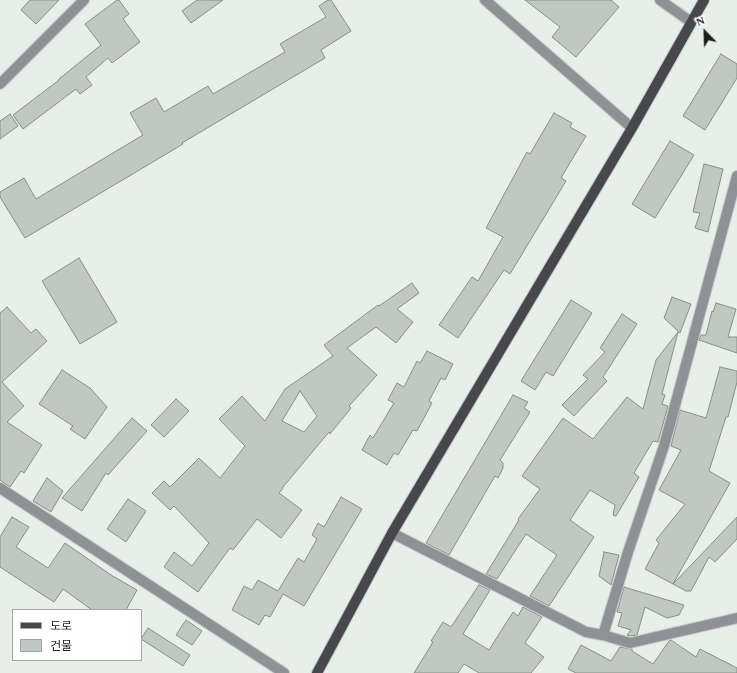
<!DOCTYPE html>
<html>
<head>
<meta charset="utf-8">
<style>
  body { margin:0 }
  #map { position:relative; width:737px; height:673px; overflow:hidden; background:#e7efeb; font-family:"Times New Roman","Noto Sans KR",serif }
  canvas { display:block }
  .legend { position:absolute; left:12px; top:609px; width:130px; height:52px; box-sizing:border-box; background:#fff; border:1px solid #a3a5a4; margin:0; padding:5px 7px; list-style:none; font-size:12px; color:#1a1d1c }
  .legend li { display:flex; align-items:center; gap:8px; height:20px }
  .legend b { width:20px; border:1px solid #a3a5a4 }
  .north { position:absolute; left:685px; top:12px; width:40px; height:40px; -webkit-text-stroke:3px #fff; paint-order:stroke; rotate:337deg; font-size:11px; font-weight:700; line-height:16px; text-align:center; color:#1a1d1c }
  .north::after { content:''; display:block; margin:auto; width:14px; height:18px; background:#1a1d1c; clip-path:polygon(50% 0,100% 100%,50% 72%,0 100%) }
</style>
</head>
<body>
<div id="map">
<canvas width="737" height="673"></canvas>
<ul class="legend">
<li><b style="height:5px;background:#47474c"></b>도로</li>
<li><b style="height:11px;background:#c0c8c4"></b>건물</li>
</ul>
<div class="north">N</div>
</div>
<script>
const ctx = document.querySelector('canvas').getContext('2d');
ctx.lineJoin = 'round';
function fillPath(path, color) { ctx.fillStyle = color; ctx.fill(path, 'evenodd'); }
const shape = rows => new Path2D(rows.map(r => 'M' + r).join(''));
function trace(path, color, width, dash) { ctx.strokeStyle = color; ctx.lineWidth = width; ctx.lineCap = dash ? 'butt' : 'round'; ctx.setLineDash(dash || []); ctx.stroke(path); }
const building = shape([
  [30,0,59,0,36,24,21,10,30,0],
  [117,0,119,0,129,14,123,19,140,42,112,63,108,58,86,77,92,85,80,94,76,89,23,129,13,115,59,80,59,79,101,45,85,24,117,0],
  [197,0,223,0,191,23,182,11,197,0],
  [328,0,331,0,351,31,321,50,325,58,182,143,183,144,25,238,0,197,0,192,24,178,36,199,143,135,130,113,156,98,164,112,208,86,213,94,285,52,280,44,326,17,319,6,328,0],
  [525,0,611,0,619,7,576,57,552,37,560,27,525,0],
  [721,54,737,64,737,78,705,130,683,116,721,54],
  [554,113,572,123,570,127,586,136,561,178,566,181,510,274,504,270,458,338,439,325,472,277,478,281,503,237,486,228,527,152,530,154,554,113],
  [10,114,18,126,0,139,0,121,10,114],
  [670,141,694,155,655,218,632,204,670,141],
  [704,164,723,169,708,232,695,228,700,213,693,212,704,164],
  [79,258,117,322,80,344,42,281,79,258],
  [412,283,419,293,397,309,413,322,396,343,376,327,347,348,377,375,349,406,351,408,330,434,329,432,283,487,283,488,279,493,302,510,281,538,257,519,233,550,230,548,198,592,164,567,174,552,192,566,209,543,174,506,170,510,152,493,164,481,170,487,199,458,220,478,245,446,219,419,242,396,265,421,285,389,333,356,324,345,378,305,379,306,412,283],
  [300,391,317,416,304,432,282,421,300,391],
  [672,297,691,304,680,333,664,318,672,297],
  [571,300,592,313,553,376,546,372,535,390,521,381,571,300],
  [716,303,736,309,728,337,737,337,737,353,699,340,701,335,706,335,712,311,713,312,716,303],
  [7,307,31,333,36,329,47,341,2,382,24,406,7,422,42,445,24,473,21,471,10,487,0,480,0,313,7,307],
  [622,314,637,324,603,377,607,381,574,416,562,405,588,379,583,375,605,352,600,348,622,314],
  [678,332,662,394,665,395,662,404,668,406,658,442,653,441,634,473,639,477,616,516,613,515,615,505,590,490,570,520,594,537,549,606,530,596,557,555,526,534,497,579,486,574,519,520,518,519,540,489,522,476,563,418,593,439,627,397,643,409,656,360,678,332],
  [427,351,453,364,445,380,441,378,429,401,432,403,417,431,413,430,398,455,394,453,387,465,362,450,370,435,373,438,394,403,388,400,397,383,404,387,417,361,420,363,427,351],
  [720,367,737,371,737,382,728,417,726,417,709,471,730,483,673,584,737,517,737,539,715,562,709,557,691,591,686,591,645,569,659,543,656,540,685,504,659,490,681,450,671,446,680,410,706,418,720,367],
  [62,370,90,388,107,407,85,439,70,429,73,426,39,404,62,370],
  [513,395,528,402,524,408,530,412,500,460,503,463,503,468,498,478,495,476,449,555,426,543,513,395],
  [176,399,189,411,164,437,151,425,176,399],
  [132,418,147,431,108,475,106,473,82,511,62,498,132,418],
  [47,478,63,491,51,512,33,501,47,478],
  [341,497,362,509,304,606,283,594,270,617,265,615,259,625,232,610,244,586,252,590,258,580,278,591,298,558,304,562,317,539,312,535,318,523,324,527,341,497],
  [128,499,146,511,126,542,107,529,128,499],
  [12,517,29,527,16,547,48,568,65,543,111,575,137,590,126,610,92,610,63,589,54,602,0,567,0,537,12,517],
  [604,552,619,555,611,585,599,576,604,552],
  [479,585,490,590,463,634,489,650,513,612,518,616,523,607,542,617,525,643,544,657,531,673,479,673,464,664,458,673,414,673,433,642,431,641,443,622,451,627,479,585],
  [624,587,684,605,679,615,667,618,645,607,637,635,630,636,627,635,631,630,618,626,622,613,617,612,624,587],
  [186,620,202,631,192,645,176,635,186,620],
  [148,628,190,655,183,666,141,639,148,628],
  [671,640,696,657,700,649,737,668,737,673,576,673,568,669,581,645,611,661,620,647,632,649,632,651,653,664,669,641,671,640]
]);
fillPath(building, '#c0c8c4');
trace(building, '#868e8a', 1);
const minor = shape([
  [485,0,632,128],
  [660,0,691,22],
  [0,84,84,0],
  [0,488,284,673],
  [392,533,586,632,603,635,630,643,737,618],
  [603,635,628,552,664,446,737,176]
]);
const primary = shape([
  [317,673,392,533,632,128,704,0]
]);
trace(minor, '#c2c9c6', 12);
trace(primary, '#c2c9c6', 12);
trace(minor, '#909194', 10);
trace(primary, '#47474c', 10);
</script>
</body>
</html>
